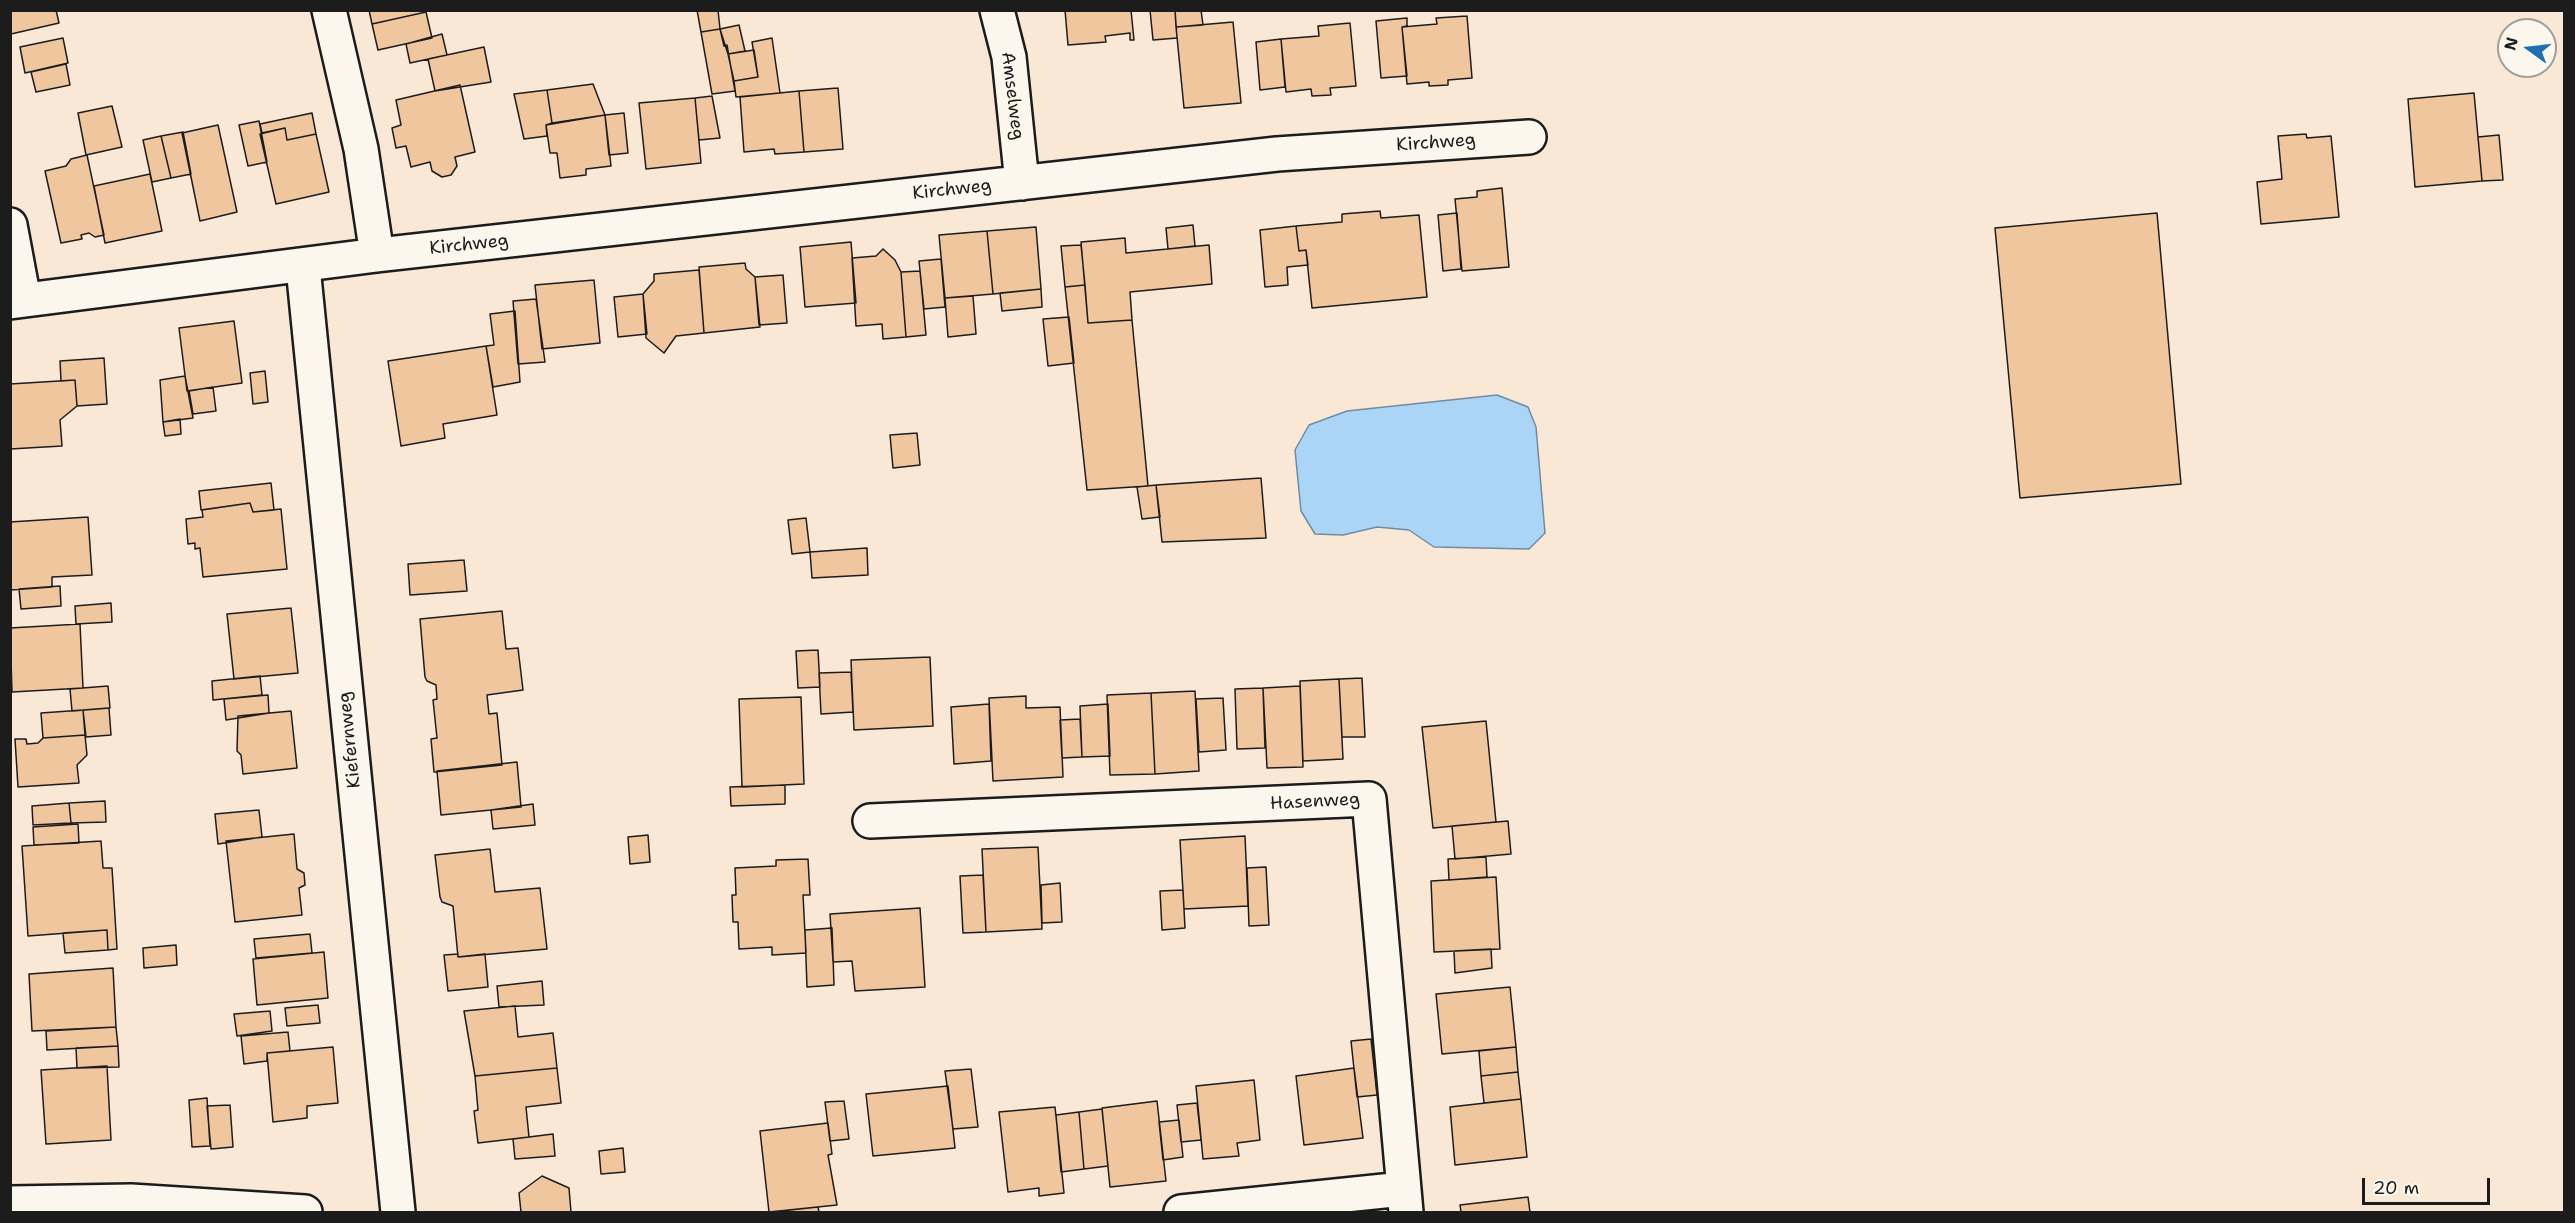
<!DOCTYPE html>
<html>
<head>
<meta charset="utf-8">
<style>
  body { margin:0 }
  #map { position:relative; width:2575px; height:1223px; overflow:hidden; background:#f8e8d5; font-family:"Shantell Sans",sans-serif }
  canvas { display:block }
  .frame { position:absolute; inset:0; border:12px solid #1c1c1c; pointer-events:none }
  .north { position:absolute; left:2497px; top:18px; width:60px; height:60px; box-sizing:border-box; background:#fbf7ec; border:2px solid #a29f99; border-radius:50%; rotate:285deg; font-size:16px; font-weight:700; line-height:24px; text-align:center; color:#1c1c1c }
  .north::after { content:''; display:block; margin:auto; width:21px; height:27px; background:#1f6fb2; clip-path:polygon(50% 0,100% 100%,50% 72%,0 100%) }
  .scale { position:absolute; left:2362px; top:1178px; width:128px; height:27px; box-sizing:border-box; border:3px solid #1c1c1c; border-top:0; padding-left:8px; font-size:18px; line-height:21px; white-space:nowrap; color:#1c1c1c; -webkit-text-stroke:4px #fbf7ec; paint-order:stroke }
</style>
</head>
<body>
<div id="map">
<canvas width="2575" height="1223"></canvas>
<div class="frame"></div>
<div class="north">N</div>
<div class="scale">20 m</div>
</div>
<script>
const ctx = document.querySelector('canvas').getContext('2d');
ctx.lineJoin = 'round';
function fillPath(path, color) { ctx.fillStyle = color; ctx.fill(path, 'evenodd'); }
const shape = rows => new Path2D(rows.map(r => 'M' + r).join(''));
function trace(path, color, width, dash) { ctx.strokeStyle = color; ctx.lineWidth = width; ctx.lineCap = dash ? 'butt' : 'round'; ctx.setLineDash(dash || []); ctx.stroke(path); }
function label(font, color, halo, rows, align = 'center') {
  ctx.font = font + ' "Shantell Sans",sans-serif'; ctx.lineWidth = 4.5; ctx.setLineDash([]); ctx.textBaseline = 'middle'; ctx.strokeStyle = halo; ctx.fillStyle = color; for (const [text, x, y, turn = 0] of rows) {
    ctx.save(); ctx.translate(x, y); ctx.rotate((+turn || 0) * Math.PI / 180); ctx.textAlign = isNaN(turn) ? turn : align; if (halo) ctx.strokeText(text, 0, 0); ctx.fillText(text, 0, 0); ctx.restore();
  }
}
const water = shape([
  [1497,395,1528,407,1536,427,1545,533,1529,549,1434,547,1409,530,1377,527,1343,535,1315,534,1301,511,1295,450,1309,425,1347,411,1497,395]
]);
fillPath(water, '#abd5f6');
trace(water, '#728b9f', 1.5);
const building = shape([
  [10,10,56,10,59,23,11,34,10,10],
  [369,10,425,10,426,12,372,24,369,10],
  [697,10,718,10,720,29,701,32,697,10],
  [1065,10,1131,10,1134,40,1130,40,1130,33,1105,36,1106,42,1068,45,1065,10],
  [1150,10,1175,10,1177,38,1153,40,1150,10],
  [1175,10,1201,10,1203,25,1176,27,1175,10],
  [426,12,432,38,378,50,372,24,426,12],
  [1467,16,1472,78,1448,80,1448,85,1429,86,1429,82,1407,84,1402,27,1437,24,1436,18,1467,16],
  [1407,18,1407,26,1402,27,1407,76,1381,78,1376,21,1407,18],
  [1233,22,1241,103,1184,108,1176,27,1233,22],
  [1350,23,1356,86,1330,88,1331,95,1312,96,1311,89,1286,92,1281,39,1319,36,1318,26,1350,23],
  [739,25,745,51,728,54,720,29,739,25],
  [720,29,724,46,727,45,735,91,712,94,701,32,720,29],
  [442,34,447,55,410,63,406,44,442,34],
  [63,38,68,63,25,73,20,47,63,38],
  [772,38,780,93,736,97,734,81,758,77,752,42,772,38],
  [1281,39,1285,87,1260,90,1256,42,1281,39],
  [484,47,491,82,435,91,428,59,484,47],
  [754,50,758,77,734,81,728,54,754,50],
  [66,64,70,85,36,92,31,72,66,64],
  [593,84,605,115,552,123,547,90,593,84],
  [460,85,475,152,455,157,457,166,451,175,442,177,432,171,430,162,411,167,406,146,396,148,392,128,401,125,396,100,460,85],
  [838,88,843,149,804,152,799,91,838,88],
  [547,90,552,123,546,125,547,136,524,139,514,94,547,90],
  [799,91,804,152,775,154,774,149,744,152,740,97,799,91],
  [2474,93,2482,181,2415,187,2408,99,2474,93],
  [712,96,720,138,699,140,695,98,712,96],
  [695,98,701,163,646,169,639,103,695,98],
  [112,106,122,147,86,155,78,113,112,106],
  [312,113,316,134,287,140,285,128,262,133,260,124,312,113],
  [624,113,628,153,609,155,605,115,624,113],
  [605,115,611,166,586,169,586,175,560,178,557,153,550,153,546,125,605,115],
  [259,121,267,162,248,166,239,125,259,121],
  [218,125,237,212,200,221,182,133,218,125],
  [285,128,287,140,316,134,329,192,276,204,260,134,285,128],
  [183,132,191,174,171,178,161,136,183,132],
  [2306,134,2307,138,2331,136,2339,217,2261,224,2257,182,2282,179,2278,136,2306,134],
  [2499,135,2503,180,2482,181,2478,137,2499,135],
  [161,136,171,178,152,182,143,140,161,136],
  [87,155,104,235,95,237,89,233,81,235,82,239,61,243,45,171,66,166,71,159,87,155],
  [150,174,162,231,105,243,94,186,150,174],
  [1502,188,1509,267,1462,271,1455,199,1477,197,1477,191,1502,188],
  [1380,211,1381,218,1419,215,1427,297,1312,308,1306,250,1299,251,1296,226,1342,222,1342,214,1380,211],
  [1457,213,1461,269,1443,271,1438,215,1457,213],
  [2157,213,2181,484,2020,498,1995,228,2157,213],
  [1193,225,1195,246,1168,249,1166,228,1193,225],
  [1296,226,1299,251,1306,250,1308,265,1287,267,1288,285,1265,287,1260,230,1296,226],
  [1036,227,1041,289,993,294,987,231,1036,227],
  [987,231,993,294,945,298,939,235,987,231],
  [1125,238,1126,253,1209,245,1212,284,1130,292,1132,320,1088,323,1081,242,1125,238],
  [851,242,856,303,805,307,800,247,851,242],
  [1081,245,1085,285,1065,287,1061,246,1081,245],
  [883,249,895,260,901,272,906,337,883,339,882,324,856,326,852,258,876,256,883,249],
  [941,259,945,307,924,309,919,261,941,259],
  [745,263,746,269,755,277,760,327,704,333,699,267,745,263],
  [699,270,704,333,676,336,664,353,646,338,643,294,654,281,654,274,699,270],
  [920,271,926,335,906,337,901,272,920,271],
  [783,275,787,323,759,325,755,277,783,275],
  [594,280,600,343,542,349,535,285,594,280],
  [1085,285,1088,323,1132,320,1148,486,1087,490,1065,287,1085,285],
  [1041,289,1042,307,1002,311,1000,293,1041,289],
  [643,294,647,334,618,337,614,297,643,294],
  [973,296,976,334,948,337,945,298,973,296],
  [536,299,545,362,518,364,513,301,536,299],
  [515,311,520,382,493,387,486,346,494,345,490,314,515,311],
  [1069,317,1074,363,1048,366,1043,319,1069,317],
  [234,321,242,383,187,391,179,328,234,321],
  [486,346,497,415,443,424,445,438,401,446,388,361,486,346],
  [104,358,107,404,77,406,75,380,61,381,60,361,104,358],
  [265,371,268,402,253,404,250,373,265,371],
  [185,376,193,418,163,422,160,380,185,376],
  [75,380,77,406,60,420,62,446,10,449,10,384,75,380],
  [213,387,216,411,193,414,189,391,213,387],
  [180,419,181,434,165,436,163,422,180,419],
  [917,433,920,465,893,468,890,435,917,433],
  [1261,478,1266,538,1162,542,1156,485,1261,478],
  [271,483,274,510,253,512,250,503,201,510,199,491,271,483],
  [1156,485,1160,517,1142,519,1137,487,1156,485],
  [250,503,253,512,281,509,287,569,203,577,200,548,195,549,195,543,188,544,186,519,203,517,202,510,250,503],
  [88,517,92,575,52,577,52,587,10,590,10,522,88,517],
  [806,518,810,552,792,554,788,520,806,518],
  [867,548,868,575,812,578,810,552,867,548],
  [464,560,467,591,410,595,408,564,464,560],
  [60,586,61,606,21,609,19,589,60,586],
  [111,603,112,622,76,624,75,606,111,603],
  [291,608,298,673,234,679,227,614,291,608],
  [502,611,506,649,518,648,523,690,487,695,489,714,497,713,502,765,434,772,431,739,437,738,433,700,437,699,436,685,427,681,425,677,420,619,502,611],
  [80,624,83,688,12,692,10,628,80,624],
  [818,650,820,687,798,688,796,651,818,650],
  [930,657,933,726,854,730,851,660,930,657],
  [851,672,853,712,821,714,819,673,851,672],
  [260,676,262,695,213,700,212,681,260,676],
  [1362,678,1365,737,1342,737,1339,679,1362,678],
  [1339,679,1343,759,1303,761,1300,681,1339,679],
  [108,686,110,708,72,711,70,689,108,686],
  [1300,686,1303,767,1267,768,1263,688,1300,686],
  [1263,688,1265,748,1237,749,1235,689,1263,688],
  [1195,691,1199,771,1155,774,1151,693,1195,691],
  [1151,693,1155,774,1110,775,1107,695,1151,693],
  [268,695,269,713,226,720,224,699,268,695],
  [1026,696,1026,708,1060,707,1063,777,993,781,989,698,1026,696],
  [801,697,804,784,742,787,739,699,801,697],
  [1223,698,1226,750,1199,752,1196,699,1223,698],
  [989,704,991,761,954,764,951,707,989,704],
  [1108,704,1110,756,1082,757,1080,706,1108,704],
  [109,708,111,735,86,737,83,710,109,708],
  [83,710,85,735,43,738,41,713,83,710],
  [291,711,297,768,243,774,241,755,237,751,238,716,291,711],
  [1080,719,1082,757,1062,758,1060,720,1080,719],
  [1486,721,1496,822,1433,828,1422,727,1486,721],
  [85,735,87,755,77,765,79,783,18,787,15,739,26,739,27,744,38,743,43,738,85,735],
  [517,762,521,807,441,815,437,771,517,762],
  [785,785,785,804,731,806,730,787,785,785],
  [105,801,106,822,71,823,69,803,105,801],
  [69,803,71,823,33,825,32,806,69,803],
  [533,804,535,825,493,829,491,810,533,804],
  [259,810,262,837,218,844,215,814,259,810],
  [1508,821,1511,854,1455,859,1452,826,1508,821],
  [78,824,79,843,34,845,33,827,78,824],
  [294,834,297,869,304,873,305,885,299,888,302,915,235,922,226,841,294,834],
  [648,835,650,862,630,864,628,837,648,835],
  [1245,836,1248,906,1184,909,1180,840,1245,836],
  [101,841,103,868,112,868,117,949,108,950,107,930,28,936,22,846,101,841],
  [1038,847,1042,929,986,932,982,849,1038,847],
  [490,849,495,892,540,888,547,949,458,957,453,906,442,902,440,897,435,855,490,849],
  [1486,857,1487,877,1449,880,1448,859,1486,857],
  [808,859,810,895,803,895,806,953,772,955,772,947,739,949,738,922,733,922,732,895,736,895,735,868,776,866,776,860,808,859],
  [1266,867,1269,925,1249,926,1247,868,1266,867],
  [983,875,986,932,963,933,960,876,983,875],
  [1496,877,1500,949,1434,952,1431,881,1496,877],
  [1060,883,1062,922,1042,923,1041,885,1060,883],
  [1183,890,1185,928,1162,930,1160,891,1183,890],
  [920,908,925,987,855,991,852,961,833,962,830,914,920,908],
  [832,928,834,985,807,987,805,930,832,928],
  [107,930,108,950,65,953,63,933,107,930],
  [310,934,312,953,256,958,254,939,310,934],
  [176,945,177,965,144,968,143,948,176,945],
  [1491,949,1492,968,1455,973,1454,951,1491,949],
  [324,952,328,998,257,1005,253,959,324,952],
  [458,954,458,957,485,954,488,987,448,991,444,955,458,954],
  [113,968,116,1027,32,1031,29,974,113,968],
  [542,981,544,1005,499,1007,497,986,542,981],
  [1510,987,1516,1047,1442,1054,1436,994,1510,987],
  [318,1005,320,1023,287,1026,285,1008,318,1005],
  [515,1006,518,1037,553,1033,557,1068,475,1076,464,1011,515,1006],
  [270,1011,272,1031,237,1036,234,1014,270,1011],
  [116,1027,118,1046,47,1050,46,1031,116,1027],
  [288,1032,290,1051,267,1053,267,1061,244,1064,241,1036,288,1032],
  [1371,1039,1377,1095,1357,1097,1351,1041,1371,1039],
  [118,1046,119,1067,77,1068,76,1048,118,1046],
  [333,1047,338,1103,307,1106,307,1118,273,1122,267,1053,333,1047],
  [1516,1047,1518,1072,1481,1076,1479,1051,1516,1047],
  [107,1066,111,1140,46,1144,41,1070,107,1066],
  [557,1068,561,1103,526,1107,529,1137,478,1143,474,1111,478,1110,475,1076,557,1068],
  [1354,1068,1363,1138,1304,1145,1296,1076,1354,1068],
  [971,1069,978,1127,953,1129,945,1071,971,1069],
  [1518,1072,1521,1099,1484,1103,1481,1076,1518,1072],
  [1254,1080,1260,1140,1237,1143,1239,1156,1203,1159,1196,1086,1254,1080],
  [948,1086,955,1148,873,1156,866,1094,948,1086],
  [207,1098,210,1146,192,1147,189,1100,207,1098],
  [1521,1099,1527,1157,1455,1165,1450,1107,1521,1099],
  [844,1101,849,1139,830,1141,825,1102,844,1101],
  [1157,1101,1166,1181,1110,1187,1102,1108,1157,1101],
  [1197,1103,1201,1140,1181,1142,1177,1105,1197,1103],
  [230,1105,233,1147,211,1149,207,1106,230,1105],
  [1055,1107,1064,1193,1039,1196,1039,1188,1008,1192,999,1112,1055,1107],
  [1102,1109,1108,1166,1084,1169,1079,1112,1102,1109],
  [1079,1112,1084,1169,1061,1172,1056,1115,1079,1112],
  [1179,1120,1183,1157,1163,1160,1159,1122,1179,1120],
  [828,1123,832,1154,828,1155,837,1205,769,1212,760,1131,828,1123],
  [553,1134,555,1156,515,1159,513,1139,553,1134],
  [623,1148,625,1172,601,1174,599,1151,623,1148],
  [542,1176,569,1188,571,1212,521,1212,519,1193,542,1176],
  [1528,1197,1530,1212,1461,1212,1460,1205,1528,1197],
  [818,1207,819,1212,772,1212,818,1207]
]);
fillPath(building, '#f0c69f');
trace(building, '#1c1c1c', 1.5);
const street = shape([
  [329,10,361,149,377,255],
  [997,10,1009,57,1022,183],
  [10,225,24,300],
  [303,267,398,1212],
  [10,302,377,255,1277,154,1529,137],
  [870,821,1369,799,1406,1212],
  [10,1203,131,1201,305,1212],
  [1181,1212,1403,1189]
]);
trace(street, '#1c1c1c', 38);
trace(street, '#fbf7ec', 33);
label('18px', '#1c1c1c', '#fbf7ec', [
  ["Amselweg",1012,96,83],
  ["Kirchweg",1436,143,-4],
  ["Kirchweg",952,190,-6],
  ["Kirchweg",469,245,-6],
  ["Kiefernweg",350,740,-96],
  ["Hasenweg",1315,802,-3]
]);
</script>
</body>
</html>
